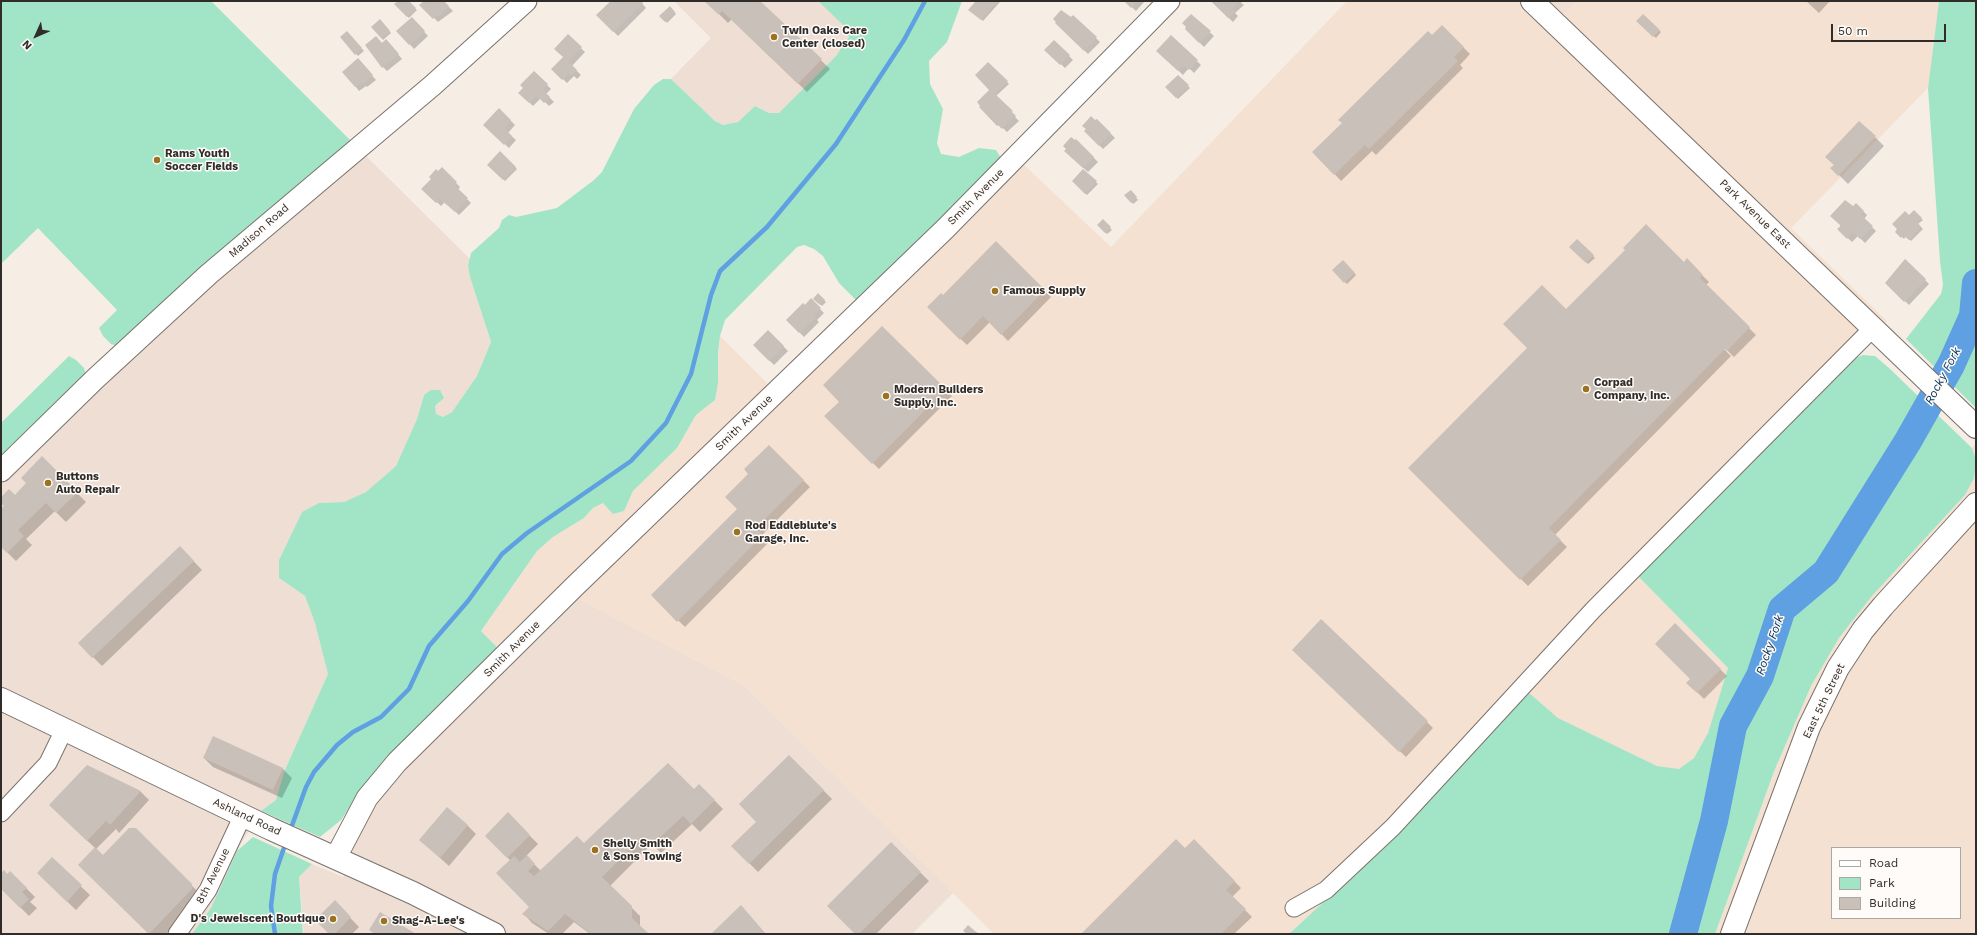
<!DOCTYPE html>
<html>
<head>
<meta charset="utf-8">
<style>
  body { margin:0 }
  #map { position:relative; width:1977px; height:935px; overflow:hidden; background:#f6ede5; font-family:"Work Sans",sans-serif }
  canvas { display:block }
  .frame { position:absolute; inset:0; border:2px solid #302c2a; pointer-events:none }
  .legend { position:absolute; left:1831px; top:847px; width:130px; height:72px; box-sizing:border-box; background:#fffbf8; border:1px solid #aca8a6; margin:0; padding:5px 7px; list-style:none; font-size:12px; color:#302c2a }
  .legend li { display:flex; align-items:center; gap:8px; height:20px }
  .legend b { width:20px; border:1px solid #aca8a6 }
  .north { position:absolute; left:16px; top:16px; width:40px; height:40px; -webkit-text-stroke:3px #fffbf8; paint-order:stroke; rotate:225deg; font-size:11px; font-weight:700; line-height:16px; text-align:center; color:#302c2a }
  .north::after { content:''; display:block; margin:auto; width:14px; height:18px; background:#302c2a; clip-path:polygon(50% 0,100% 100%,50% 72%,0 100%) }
  .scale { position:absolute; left:1831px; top:24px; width:115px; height:18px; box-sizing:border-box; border:2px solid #302c2a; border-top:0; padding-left:5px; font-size:12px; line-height:14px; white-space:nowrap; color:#302c2a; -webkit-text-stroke:3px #fffbf8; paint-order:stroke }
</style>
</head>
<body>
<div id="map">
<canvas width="1977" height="935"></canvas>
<div class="frame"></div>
<ul class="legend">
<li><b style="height:5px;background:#fff"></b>Road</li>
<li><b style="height:11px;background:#a2e5c6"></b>Park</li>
<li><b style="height:11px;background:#c9c0b9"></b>Building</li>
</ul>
<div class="north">N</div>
<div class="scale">50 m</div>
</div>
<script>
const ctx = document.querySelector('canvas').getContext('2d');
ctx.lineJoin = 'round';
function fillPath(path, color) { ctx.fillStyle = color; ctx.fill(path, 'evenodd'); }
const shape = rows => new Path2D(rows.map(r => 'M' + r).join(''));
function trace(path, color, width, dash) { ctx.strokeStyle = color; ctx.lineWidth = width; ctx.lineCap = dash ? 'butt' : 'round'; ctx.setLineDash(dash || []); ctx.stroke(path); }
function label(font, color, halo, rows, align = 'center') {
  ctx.font = font + ' "Work Sans",sans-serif'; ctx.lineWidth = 3; ctx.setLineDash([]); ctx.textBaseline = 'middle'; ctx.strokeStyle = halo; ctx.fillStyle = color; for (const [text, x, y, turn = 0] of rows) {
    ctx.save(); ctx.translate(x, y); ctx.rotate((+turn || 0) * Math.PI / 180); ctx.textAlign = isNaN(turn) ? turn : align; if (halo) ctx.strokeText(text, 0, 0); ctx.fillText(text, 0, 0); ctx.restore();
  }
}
fillPath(shape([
  [674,1,818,1,843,25,849,37,836,56,779,113,769,113,755,106,738,122,723,125,715,121,671,79,711,38],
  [1518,1,1577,1,1549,30],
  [363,153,470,259,468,266,470,277,491,343,477,376,452,412,443,417,436,414,435,406,440,403,424,394,417,419,396,466,366,492,344,502,319,503,302,512,279,560,279,578,305,596,315,623,328,674,284,772,276,800,261,811,237,851,211,908,192,934,1,934,1,483,103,381],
  [575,597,745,686,953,893,912,934,304,934,299,877,312,864,343,877,358,833,382,791]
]), '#eeded3');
fillPath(shape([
  [1347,1,1518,1,1549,30,1577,1,1939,1,1928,88,1791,228,1887,321,1638,576,1728,668,1708,733,1694,758,1679,769,1657,766,1558,718,1528,692,1399,832,1289,934,994,934,745,686,575,597,511,660,481,631,537,551,553,537,584,518,593,508,603,503,624,511,633,491,677,448,696,415,715,400,720,336,770,386,1023,164,1111,247],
  [1976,443,1976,934,1715,934,1775,769,1811,686,1839,638,1872,596,1965,495,1976,460,1972,448],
  [1832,848,1960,848,1960,918,1832,918]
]), '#f4e1d1');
fillPath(shape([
  [1,1,211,1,352,142,118,346,111,344,103,336,99,328,117,310,38,228,1,264],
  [818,1,962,1,947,42,929,61,930,84,943,109,937,143,941,154,959,157,979,148,996,150,1001,158,858,302,839,283,823,256,814,249,804,245,797,247,725,320,720,336,718,354,718,383,715,400,696,415,677,448,633,491,624,511,613,514,603,503,593,508,584,518,553,537,537,551,481,631,500,650,361,790,341,820,320,837,261,811,276,800,284,772,328,674,315,623,305,596,279,578,279,560,302,512,319,503,344,502,366,492,396,466,417,419,424,395,431,390,440,390,444,398,435,406,436,414,443,417,452,412,477,376,491,342,470,277,468,266,471,253,499,228,502,220,509,215,516,217,557,208,594,180,602,172,634,109,654,85,663,79,671,79,715,121,723,125,738,122,755,106,769,113,779,113,836,56,849,37,843,25],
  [1939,1,1976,1,1976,408,1906,339,1941,294,1943,285,1940,261,1928,88],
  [1863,355,1875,356,1889,368,1972,448,1976,460,1974,478,1965,495,1872,596,1839,638,1811,686,1775,769,1715,934,1289,934,1399,832,1528,692,1558,718,1657,766,1679,769,1694,758,1708,733,1728,668,1638,576,1848,361],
  [69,356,76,360,84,368,86,375,1,458,1,423],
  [253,837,312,864,299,877,303,934,192,934,211,908,237,851]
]), '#a2e5c6');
fillPath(shape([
  [399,1,407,1,417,10,409,18,396,4],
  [425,1,443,1,453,11,438,22,421,5],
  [611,1,640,1,646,8,618,36,597,15],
  [706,1,759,1,830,69,807,92,732,19,728,23],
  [977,1,998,1,1000,2,983,21,970,9],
  [1125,1,1145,1,1136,11],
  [1243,1,1241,3,1244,5,1235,13,1238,16,1233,22,1212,2],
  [1806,1,1830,1,1819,13],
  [670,7,676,14,667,23,661,16],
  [1643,15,1661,32,1656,38,1638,21],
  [1073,16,1100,42,1088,54,1056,23],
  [1191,16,1214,36,1204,47,1186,29],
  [412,18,428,36,414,49,398,31],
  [380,20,391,33,383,40,372,27],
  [1442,26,1470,54,1460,65,1463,68,1376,155,1372,151,1341,181,1314,152],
  [347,32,364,51,358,56,342,37],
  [568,36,585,52,572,66,581,75,577,79,574,76,567,83,553,69,564,58],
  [1171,36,1201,65,1194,73,1189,68,1183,75,1158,51],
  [1054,41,1073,60,1065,68,1050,54],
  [382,44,390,45,402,59,387,71,383,67],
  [988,63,1009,84,996,96,1016,116,1015,117,1019,121,1007,132,1003,128,1002,129,980,107,996,96,976,75],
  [362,64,376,80,367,87,366,86,359,91,355,86],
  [534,72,551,89,546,94,554,102,549,106,541,98,533,106,520,93],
  [1178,76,1190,88,1178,99,1167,87],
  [499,109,515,125,508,133,516,140,509,148,484,125],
  [1097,120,1115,138,1103,149,1085,131],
  [1875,137,1884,146,1848,184,1832,168],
  [1076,140,1098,162,1088,172,1069,155],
  [500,153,517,169,505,181,488,165],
  [442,169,460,187,458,190,471,203,459,215,445,202,441,206,423,189],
  [1083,170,1098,184,1087,195,1073,181],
  [1131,191,1138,200,1133,204,1126,195],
  [1856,204,1867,215,1864,219,1876,231,1865,243,1858,236,1852,242,1838,229],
  [1914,212,1923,220,1918,224,1923,229,1911,241,1906,236,1904,239,1898,233],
  [1103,220,1112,230,1107,234,1098,225],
  [1577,240,1595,258,1588,264,1571,247],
  [996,243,1051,297,1008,341,990,322,967,345,928,307,943,296],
  [1687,260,1709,282,1706,285,1756,335,1734,357,1722,345,1721,346,1731,356,1555,535,1567,547,1528,586,1410,468,1566,311,1684,263],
  [1906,260,1929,284,1909,305,1886,283],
  [1343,261,1356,275,1347,284,1333,270],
  [818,294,826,302,822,306,814,298],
  [811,300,824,313,817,320,819,322,804,337,787,320],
  [882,327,952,396,879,469,826,416,840,402],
  [768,331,788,351,774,365,754,345],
  [769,446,810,487,762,535,769,542,685,627,652,595,738,509,750,474],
  [42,458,86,502,66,522,55,511,26,539,32,545,16,561,1,546,1,510,5,506,1,502,1,499,15,496,28,483],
  [180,547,202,570,102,666,79,643],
  [1675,625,1727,676,1704,699,1688,683,1692,679],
  [1299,656,1427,722,1433,728,1406,757],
  [214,737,283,769,292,778,282,798,213,767,204,758],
  [789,756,832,799,758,872,732,846,757,822],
  [87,766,141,792,149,800,119,833,116,829,96,849,103,856,136,829,200,894,201,899,166,934,149,934,79,865,95,848,50,805],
  [699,785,723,809,700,832,692,824,661,853,652,844,610,886,640,916,640,927,647,934,590,934,574,922,562,934,549,934,532,923,524,914,531,907,511,861,486,836,508,814,538,844,526,856,541,871,584,844,694,791],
  [467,825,476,834,449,866,420,840],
  [1194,841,1241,888,1232,897,1252,917,1234,934,1083,934],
  [891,844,929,881,876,934,856,934],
  [52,859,90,895,76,910,47,882],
  [10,872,35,897,30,902,37,908,29,916,1,888,1,875,7,875],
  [335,902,359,927,352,934,330,934]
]), '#0003');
trace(shape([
  [290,831,306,787,314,772,337,745,353,732,381,717,409,689,429,646,468,601,502,554,527,533,631,461,666,423,691,374,711,295,720,271,767,227,836,144,904,40,925,1],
  [275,934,271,906,275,874,286,842]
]), '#5ea0e2', 4.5);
trace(shape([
  [1683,934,1714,821,1733,726,1760,676,1782,609,1826,572,1908,441,1951,365,1973,316,1976,283]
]), '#5ea0e2', 28);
fillPath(shape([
  [398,1,409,1,416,8,407,17,394,4],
  [424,1,444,1,449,6,439,16,437,14,433,19,419,5],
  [611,1,641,1,643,3,613,32,596,15],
  [704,1,760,1,822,59,798,84,722,11,719,15],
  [976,1,998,1,981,20,968,10],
  [1124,1,1137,1,1131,8],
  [1211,1,1239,1,1232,9,1235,12,1228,18],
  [670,6,675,12,665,22,659,16],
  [1061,10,1071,17,1073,15,1097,37,1084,51,1055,23,1056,22,1053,19],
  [1191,14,1211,31,1199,43,1185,29,1186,27,1182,23],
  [1643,14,1660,30,1653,37,1636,21],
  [412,17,425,31,409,45,396,31],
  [380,19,390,31,381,38,371,27],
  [1442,25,1464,47,1454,57,1458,61,1369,149,1365,145,1334,175,1312,152,1342,123,1338,120,1428,31,1432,35],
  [347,31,362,48,355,55,340,37],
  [568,34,582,47,568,61,577,70,572,75,569,73,562,80,551,69,563,57,554,49],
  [1171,35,1198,60,1189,70,1184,65,1178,71,1156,51],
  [376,36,382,43,386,39,399,54,382,68,365,45],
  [1054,40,1070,55,1060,65,1044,50],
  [358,58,373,75,362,84,361,82,355,87,342,72],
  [988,62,1008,81,995,94,1013,111,1011,112,1015,116,1002,128,999,125,997,126,979,107,980,106,977,102,989,90,975,75],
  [534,71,548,84,542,89,550,97,544,103,536,95,529,103,518,93,523,88,520,85],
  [1178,75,1189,85,1176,98,1165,87],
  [499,108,511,120,504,128,512,136,504,145,483,125],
  [1091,116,1095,120,1097,119,1111,133,1099,146,1084,131,1086,129,1082,126],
  [1859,121,1876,136,1838,176,1830,168,1834,165,1825,157],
  [1071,137,1075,140,1076,139,1094,157,1083,168,1064,151,1066,149,1063,146],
  [500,151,516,167,503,180,487,165],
  [442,167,457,182,454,185,468,198,455,212,440,199,436,203,421,189,431,179,429,177,436,169,438,171],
  [1083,169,1097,181,1085,194,1072,181],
  [1131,190,1137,197,1131,203,1124,195],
  [1845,200,1853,206,1856,203,1864,211,1860,214,1873,226,1860,239,1853,232,1847,239,1837,229,1841,226,1830,216],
  [1914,210,1922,218,1917,222,1921,227,1909,240,1903,235,1901,238,1895,232,1897,229,1892,224,1905,211,1909,215],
  [1103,219,1111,227,1105,233,1097,225],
  [1646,224,1684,262,1687,258,1703,275,1700,278,1750,327,1727,351,1725,349,1549,528,1561,540,1520,580,1408,468,1527,348,1503,324,1542,285,1566,309,1625,250,1623,248],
  [1577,239,1594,255,1586,263,1569,247],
  [996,241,1045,290,1001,335,983,316,960,340,927,307,941,293,943,295],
  [1905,259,1926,279,1904,302,1885,283],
  [1343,260,1355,273,1344,283,1332,270],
  [818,293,825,300,820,305,813,299],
  [811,298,821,308,814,315,816,317,799,333,786,320,803,303,805,305],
  [882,326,946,389,872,464,824,416,839,402,823,385],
  [768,330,784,346,769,361,753,345],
  [769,445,804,480,756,528,763,535,677,622,651,595,737,509,725,497,748,474,744,469],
  [42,456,78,492,56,513,46,503,18,530,24,536,7,553,1,547,1,508,4,506,1,503,1,497,9,489,15,495,26,483,21,478],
  [180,546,194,561,92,658,78,643],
  [1321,619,1428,721,1399,752,1292,650],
  [1675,623,1721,669,1697,693,1686,683,1690,679,1655,644],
  [213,736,283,768,273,790,203,758],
  [789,755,824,790,749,864,731,846,756,822,739,804],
  [668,763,694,789,699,784,715,800,691,824,683,816,652,845,643,836,602,877,632,906,632,918,649,934,591,934,565,914,548,931,522,914,529,907,496,873,514,856,520,862,527,855,535,864,528,871,534,876,577,836,584,843],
  [87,765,141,791,110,825,106,821,87,841,49,805],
  [447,807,468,825,440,858,419,840],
  [508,812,530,835,507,858,485,836],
  [129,828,136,828,192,884,192,889,149,934,78,865,95,847,103,855],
  [1176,839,1185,848,1194,839,1235,881,1226,890,1246,909,1221,934,1081,934],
  [891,842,921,872,859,934,855,934,827,906],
  [52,857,82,885,67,902,37,873],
  [4,870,7,874,10,871,27,888,22,892,29,899,20,908,1,889,1,873],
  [335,900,351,917,335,934,329,934,315,920],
  [741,905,766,934,711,934],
  [380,912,416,934,375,934,369,930],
  [968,925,975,931,979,934,967,934,963,931]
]), '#c9c0b9');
const minor = shape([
  [1,813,48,763,64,730],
  [1294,908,1326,890,1393,827,1593,610,1873,328],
  [177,934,208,890,243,815]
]);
const tertiary = shape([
  [1,471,95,379,209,274,433,85,526,1],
  [336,857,367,798,397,762,575,586,945,229,1169,1]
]);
const primary = shape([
  [1532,1,1976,427],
  [1,699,271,829,413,893,494,934],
  [1732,934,1809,727,1838,668,1863,630,1883,606,1976,504]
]);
trace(minor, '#7a726c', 19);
trace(tertiary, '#7a726c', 23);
trace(primary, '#7a726c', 24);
trace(minor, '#fff', 17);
trace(tertiary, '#fff', 21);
trace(primary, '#fff', 22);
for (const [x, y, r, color] of [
  [774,37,4,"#9c7120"],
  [157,160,4,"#9c7120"],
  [995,291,4,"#9c7120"],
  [1586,389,4,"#9c7120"],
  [886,396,4,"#9c7120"],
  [48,483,4,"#9c7120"],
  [737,532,4,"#9c7120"],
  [595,850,4,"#9c7120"],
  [333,919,4,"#9c7120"],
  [384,921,4,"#9c7120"]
]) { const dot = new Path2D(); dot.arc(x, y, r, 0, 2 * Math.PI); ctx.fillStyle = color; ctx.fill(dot); trace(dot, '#fffbf8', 1.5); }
label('bold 11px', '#302c2a', '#fffbf8', [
  ["Twin Oaks Care",782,31],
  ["Center (closed)",782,44],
  ["Rams Youth",165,154],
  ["Soccer Fields",165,167],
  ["Famous Supply",1003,291],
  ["Corpad",1594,383],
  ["Company, Inc.",1594,396],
  ["Modern Builders",894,390],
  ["Supply, Inc.",894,403],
  ["Buttons",56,477],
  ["Auto Repair",56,490],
  ["Rod Eddleblute's",745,526],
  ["Garage, Inc.",745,539],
  ["Shelly Smith",603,844],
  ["& Sons Towing",603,857],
  ["D's Jewelscent Boutique",325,919,"right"],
  ["Shag-A-Lee's",392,921]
], 'left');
label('11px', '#302c2a', '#fffbf8', [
  ["Smith Avenue",976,197,-45],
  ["Park Avenue East",1755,214,44],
  ["Madison Road",259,231,-41],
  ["Smith Avenue",744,423,-44],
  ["Smith Avenue",512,649,-45],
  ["East 5th Street",1824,701,-64],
  ["Ashland Road",247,817,25],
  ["8th Avenue",213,876,-63]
]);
label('italic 12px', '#00315b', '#fffbf8', [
  ["Rocky Fork",1943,376,-62],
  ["Rocky Fork",1770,645,-71]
]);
</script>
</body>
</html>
